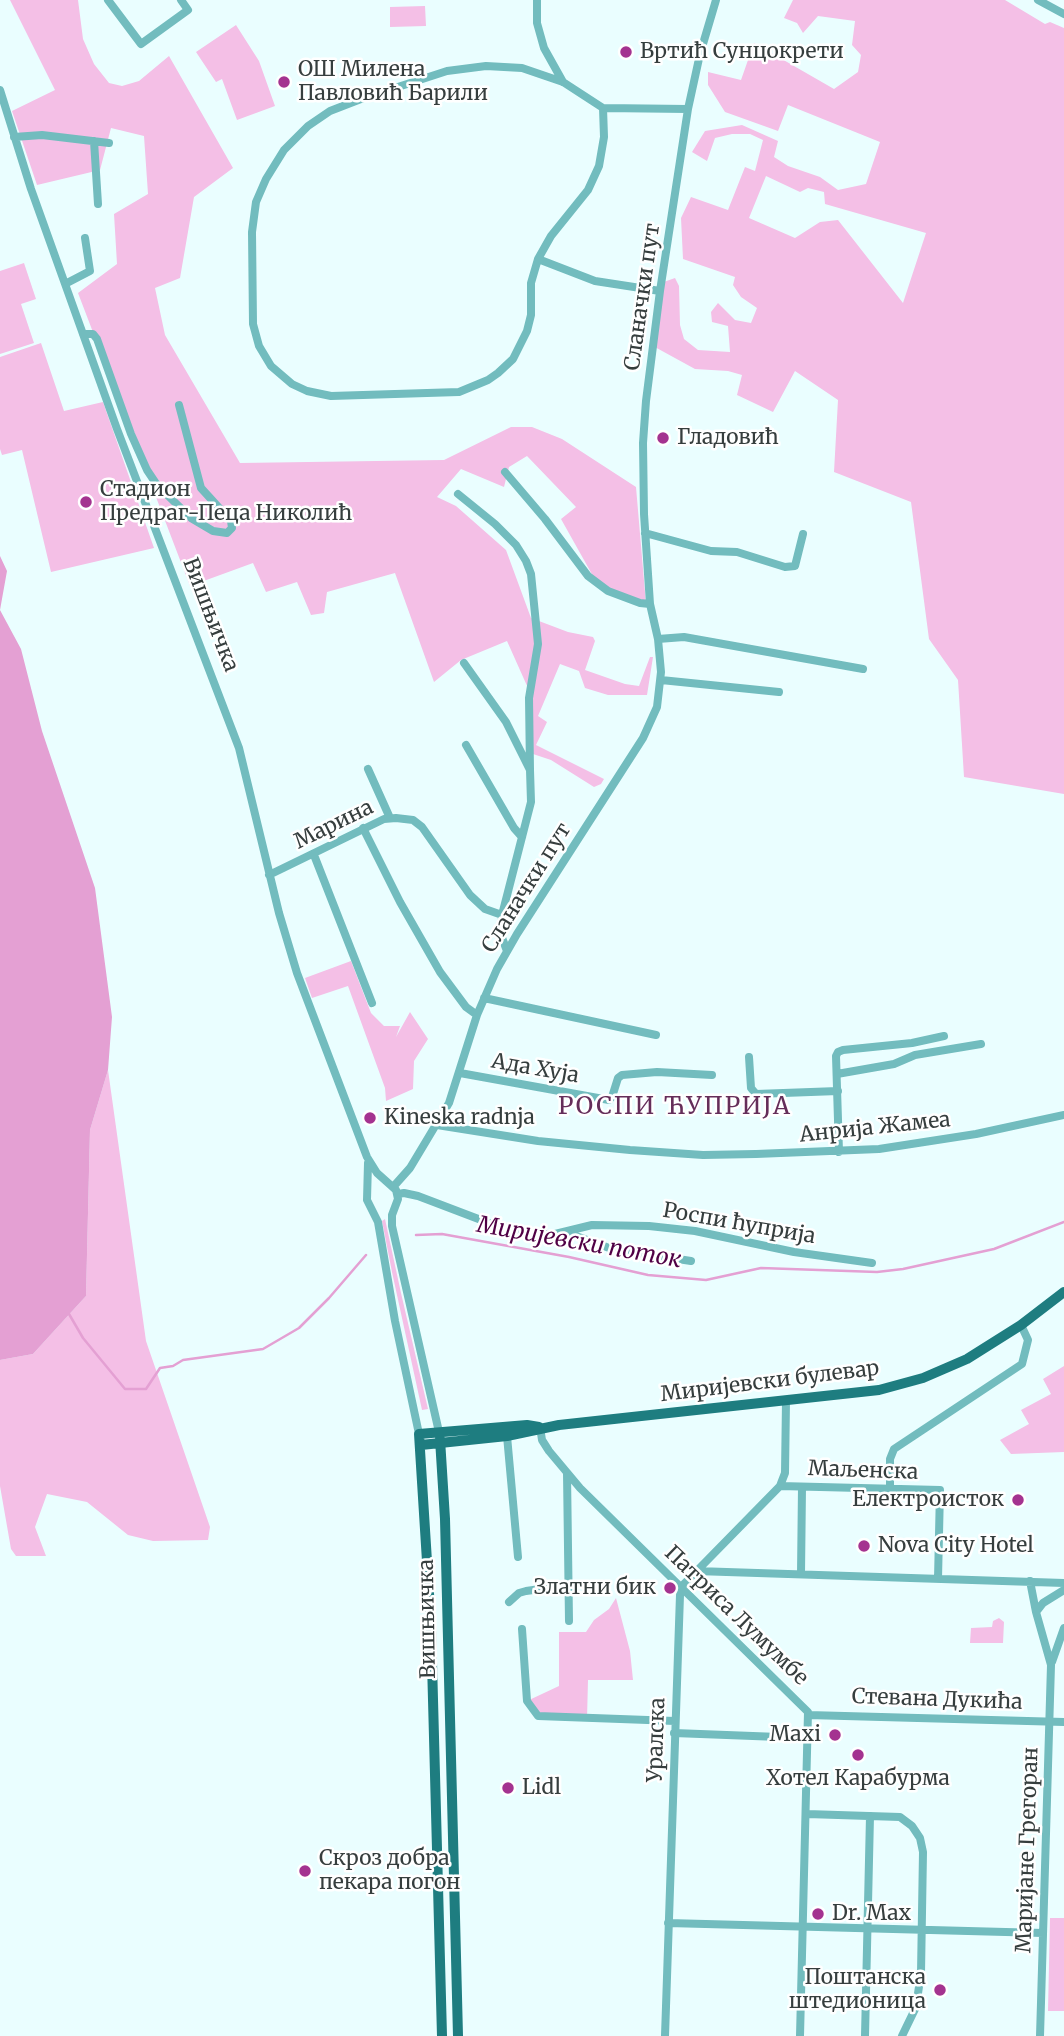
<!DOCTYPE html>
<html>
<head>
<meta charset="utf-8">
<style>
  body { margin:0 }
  canvas { display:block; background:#eafeff }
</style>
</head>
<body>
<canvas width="1064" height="2036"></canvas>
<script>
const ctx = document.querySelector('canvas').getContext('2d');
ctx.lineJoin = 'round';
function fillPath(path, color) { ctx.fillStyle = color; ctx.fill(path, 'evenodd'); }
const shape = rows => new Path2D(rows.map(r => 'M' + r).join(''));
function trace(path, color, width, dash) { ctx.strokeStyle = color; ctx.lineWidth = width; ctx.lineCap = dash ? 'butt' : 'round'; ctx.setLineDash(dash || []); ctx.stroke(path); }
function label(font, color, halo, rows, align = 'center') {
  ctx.font = font + ' Merriweather,serif'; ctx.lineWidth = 5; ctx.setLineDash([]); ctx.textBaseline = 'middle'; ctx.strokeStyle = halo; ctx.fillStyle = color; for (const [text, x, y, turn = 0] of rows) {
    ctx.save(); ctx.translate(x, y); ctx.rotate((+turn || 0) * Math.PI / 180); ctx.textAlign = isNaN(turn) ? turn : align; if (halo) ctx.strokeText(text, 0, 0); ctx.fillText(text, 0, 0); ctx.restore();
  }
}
fillPath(shape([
  [10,0,78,0,83,39,94,64,109,83,122,86,139,81,169,56,233,168,194,197,180,278,155,288,165,335,240,463,444,460,511,427,532,427,562,439,636,487,646,604,598,585,561,519,576,507,527,456,509,467,504,487,461,469,437,497,456,506,506,550,531,618,568,632,593,637,595,641,585,670,625,684,639,686,650,657,653,657,647,695,608,695,585,688,579,671,560,664,538,716,547,722,536,745,604,779,601,784,594,787,551,760,533,754,532,697,507,641,461,660,434,682,395,573,327,592,324,613,311,615,297,582,266,592,253,563,190,586,78,293,117,264,114,214,148,194,144,136,111,128,100,170,37,185,12,111,55,90],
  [793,0,1005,0,1045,24,1050,22,1064,28,1064,794,964,777,958,680,929,639,911,502,834,472,838,400,795,371,773,412,737,395,742,375,728,371,695,369,653,346,661,283,675,278,679,286,680,325,684,339,698,350,730,352,728,326,712,322,711,312,718,303,735,320,751,323,757,308,741,297,733,285,735,277,683,259,681,218,691,197,728,210,745,167,755,171,763,140,750,134,732,134,715,138,707,161,692,152,705,131,742,125,778,141,774,157,788,166,820,177,838,190,866,184,880,142,788,105,778,131,725,112,708,85,708,72,741,80,754,43,834,89,858,72,861,55,852,45,855,21,818,16,803,33,797,23,784,18],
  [766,176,800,192,808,188,824,192,825,204,926,233,903,303,838,220,820,222,795,238,749,218],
  [425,6,426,26,390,27,390,7],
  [236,25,259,61,275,106,237,120,222,79,216,82,196,52],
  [24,263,36,299,21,304,34,343,0,354,0,271],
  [41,343,64,411,103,402,154,548,51,572,22,450,2,455,0,449,0,357],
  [351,961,371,1013,384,1026,400,1026,396,1037,410,1012,428,1039,414,1061,413,1089,386,1101,385,1088,348,986,312,998,305,978],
  [108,1070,146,1341,210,1527,208,1540,153,1541,128,1535,87,1502,47,1494,35,1527,46,1556,16,1556,11,1549,0,1486,0,1360,33,1354,86,1296,90,1130],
  [385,1219,401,1293,428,1409,422,1410,392,1272,382,1221],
  [1064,1366,1064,1452,1011,1454,1000,1440,1029,1424,1021,1410,1051,1394,1043,1379],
  [616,1598,630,1651,633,1680,588,1680,587,1719,542,1718,527,1701,559,1686,559,1632,586,1632,594,1620,609,1609],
  [999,1618,1004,1622,1003,1643,970,1643,971,1628,992,1627,993,1621],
  [1050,1918,1064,1918,1064,2011,1048,2011]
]), '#f4bfe6');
fillPath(shape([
  [0,556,7,571,0,610,21,649,42,731,95,888,112,1017,108,1070,90,1130,86,1296,33,1354,0,1360]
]), '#e4a0d3');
trace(shape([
  [416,1235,442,1234,569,1257,648,1275,706,1280,761,1268,877,1272,903,1269,994,1249,1064,1222],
  [69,1314,83,1338,125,1389,146,1389,160,1368,173,1366,183,1360,263,1349,299,1328,329,1298,366,1255]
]), '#e4a0d3', 2.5);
trace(shape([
  [108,0,141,44,188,10,181,0],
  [537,0,537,23,544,48,563,82],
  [1038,0,1064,14],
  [0,90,31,189,117,429,239,748,279,913,297,973,367,1157,377,1173,396,1190,398,1199,392,1215,392,1226,439,1432],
  [603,108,604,137,599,166,588,190,551,236,538,259,531,283,531,315,527,331,513,359,498,373,488,380,459,392,331,396,307,391,292,384,271,366,259,346,253,324,252,232,256,202,266,179,284,150,308,126,330,111,361,99,447,71,486,66,522,68,563,82,603,108,688,109],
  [14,137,42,135,109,143],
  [94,141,98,204],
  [538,259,595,281,660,291],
  [65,284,90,271,85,238],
  [83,334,93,334,97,339,131,434,147,470,157,485,191,518,213,531,227,533,232,528,231,521,201,488,179,405],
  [505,472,545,519,588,576,608,591,640,603,650,604],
  [458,494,495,524,516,545,526,561,531,574,538,644,529,698,530,770],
  [645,533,711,551,737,552,785,567,795,566,803,534],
  [658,639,684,637,863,669],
  [464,663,506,722,530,770,531,802,502,915],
  [661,680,779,692],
  [466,745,514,828,522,837],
  [368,769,390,818],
  [363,828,400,902,440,972,466,1007,477,1015],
  [314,855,372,1003],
  [269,875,384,819,396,818,413,820,422,827,470,895,485,909,502,915,501,935,507,951],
  [484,998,656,1035],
  [749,1057,751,1088,756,1094,838,1091],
  [460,1073,609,1100,612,1097,618,1078,622,1075,657,1072,712,1075],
  [837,1074,894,1064,915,1055,981,1044],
  [437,1125,538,1141,630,1150,703,1155,756,1154,879,1149,976,1134,1064,1115],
  [839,1152,836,1056,838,1052,843,1050,912,1043,944,1036],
  [368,1163,367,1200,378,1222,395,1321,419,1434],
  [394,1186,410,1168,449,1103,477,1015,497,969,517,934,643,738,657,707,661,672,658,639,650,604,644,514,643,443,646,401,660,291,688,109,700,54,716,0],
  [398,1194,404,1193,418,1196,489,1223,532,1234,555,1234,592,1225,649,1226,695,1231,794,1252,872,1263],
  [565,1232,612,1249,691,1261],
  [540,1427,542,1440,549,1451,580,1488,808,1712,800,2036],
  [507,1436,518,1557],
  [567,1473,569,1621],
  [780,1486,940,1490,938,1579],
  [890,1489,890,1459,894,1449,1022,1364,1028,1340,1021,1325],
  [696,1571,1064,1583],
  [801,1574,802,1487],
  [1030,1581,1036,1612],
  [509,1602,519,1593,526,1591,569,1585],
  [522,1629,527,1701,538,1716,675,1721],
  [1052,1662,1064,1628],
  [808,1715,1064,1722],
  [674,1733,779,1737],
  [807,1814,900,1817,912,1826,920,1838,923,1852,921,1973,916,2007,902,2036],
  [668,1923,1043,1933],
  [665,2036,680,1595,682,1586,780,1486,785,1473,786,1401],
  [865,2036,870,1816],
  [1040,2036,1051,1665,1036,1612,1043,1603,1064,1590]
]), '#72bcbe', 8);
trace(shape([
  [440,1439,445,1519,458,2036],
  [421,1445,507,1436,559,1425,879,1390,923,1378,967,1359,1021,1325,1064,1292],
  [442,2036,431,1625,419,1434,527,1425,539,1427]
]), '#1e7d80', 10);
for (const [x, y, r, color] of [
  [626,52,7,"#a43390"],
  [284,82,7,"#a43390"],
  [663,438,7,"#a43390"],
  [86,502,7,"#a43390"],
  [370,1118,7,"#a43390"],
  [1018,1500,7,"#a43390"],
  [864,1546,7,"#a43390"],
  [670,1588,7,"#a43390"],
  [835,1735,7,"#a43390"],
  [858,1755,7,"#a43390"],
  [508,1788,7,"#a43390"],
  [305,1871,7,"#a43390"],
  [818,1914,7,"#a43390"],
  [940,1990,7,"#a43390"]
]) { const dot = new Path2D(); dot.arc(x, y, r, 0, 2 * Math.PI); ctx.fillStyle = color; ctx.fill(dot); trace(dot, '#fff', 2.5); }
label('21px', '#363e3e', '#fff', [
  ["Вртић Сунцокрети",640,52],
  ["ОШ Милена",298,70],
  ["Павловић Барили",298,94],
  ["Гладовић",677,438],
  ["Стадион",100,490],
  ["Предраг-Пеца Николић",100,514],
  ["Kineska radnja",384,1118],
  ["Електроисток",1004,1500,"right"],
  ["Nova City Hotel",878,1546],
  ["Златни бик",656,1588,"right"],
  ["Maxi",821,1735,"right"],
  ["Хотел Карабурма",858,1779,"center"],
  ["Lidl",522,1788],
  ["Скроз добра",319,1859],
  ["пекара погон",319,1883],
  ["Dr. Max",832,1914],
  ["Поштанска",926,1978,"right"],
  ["штедионица",926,2002,"right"]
], 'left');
label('21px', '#363e3e', '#fff', [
  ["Сланачки пут",643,297,-82],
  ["Вишњичка",210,615,69],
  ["Марина",334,825,-26],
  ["Сланачки пут",527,888,-58],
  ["Ада Хуја",535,1069,10],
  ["Анрија Жамеа",875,1128,-6],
  ["Роспи ћуприја",739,1224,10],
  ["Миријевски булевар",770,1382,-7],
  ["Маљенска",863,1471,2],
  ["Патриса Лумумбе",736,1616,44],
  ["Вишњичка",428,1619,-91],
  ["Стевана Дукића",937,1700,2],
  ["Уралска",657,1740,-88],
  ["Маријане Грегоран",1028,1850,-88]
]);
label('italic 23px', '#500045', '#fff', [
  ["Миријевски поток",579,1243,10]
]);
ctx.letterSpacing = '2px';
label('24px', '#652e5a', '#fff', [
  ["РОСПИ ЋУПРИЈА",675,1107]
]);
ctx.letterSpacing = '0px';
</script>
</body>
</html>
